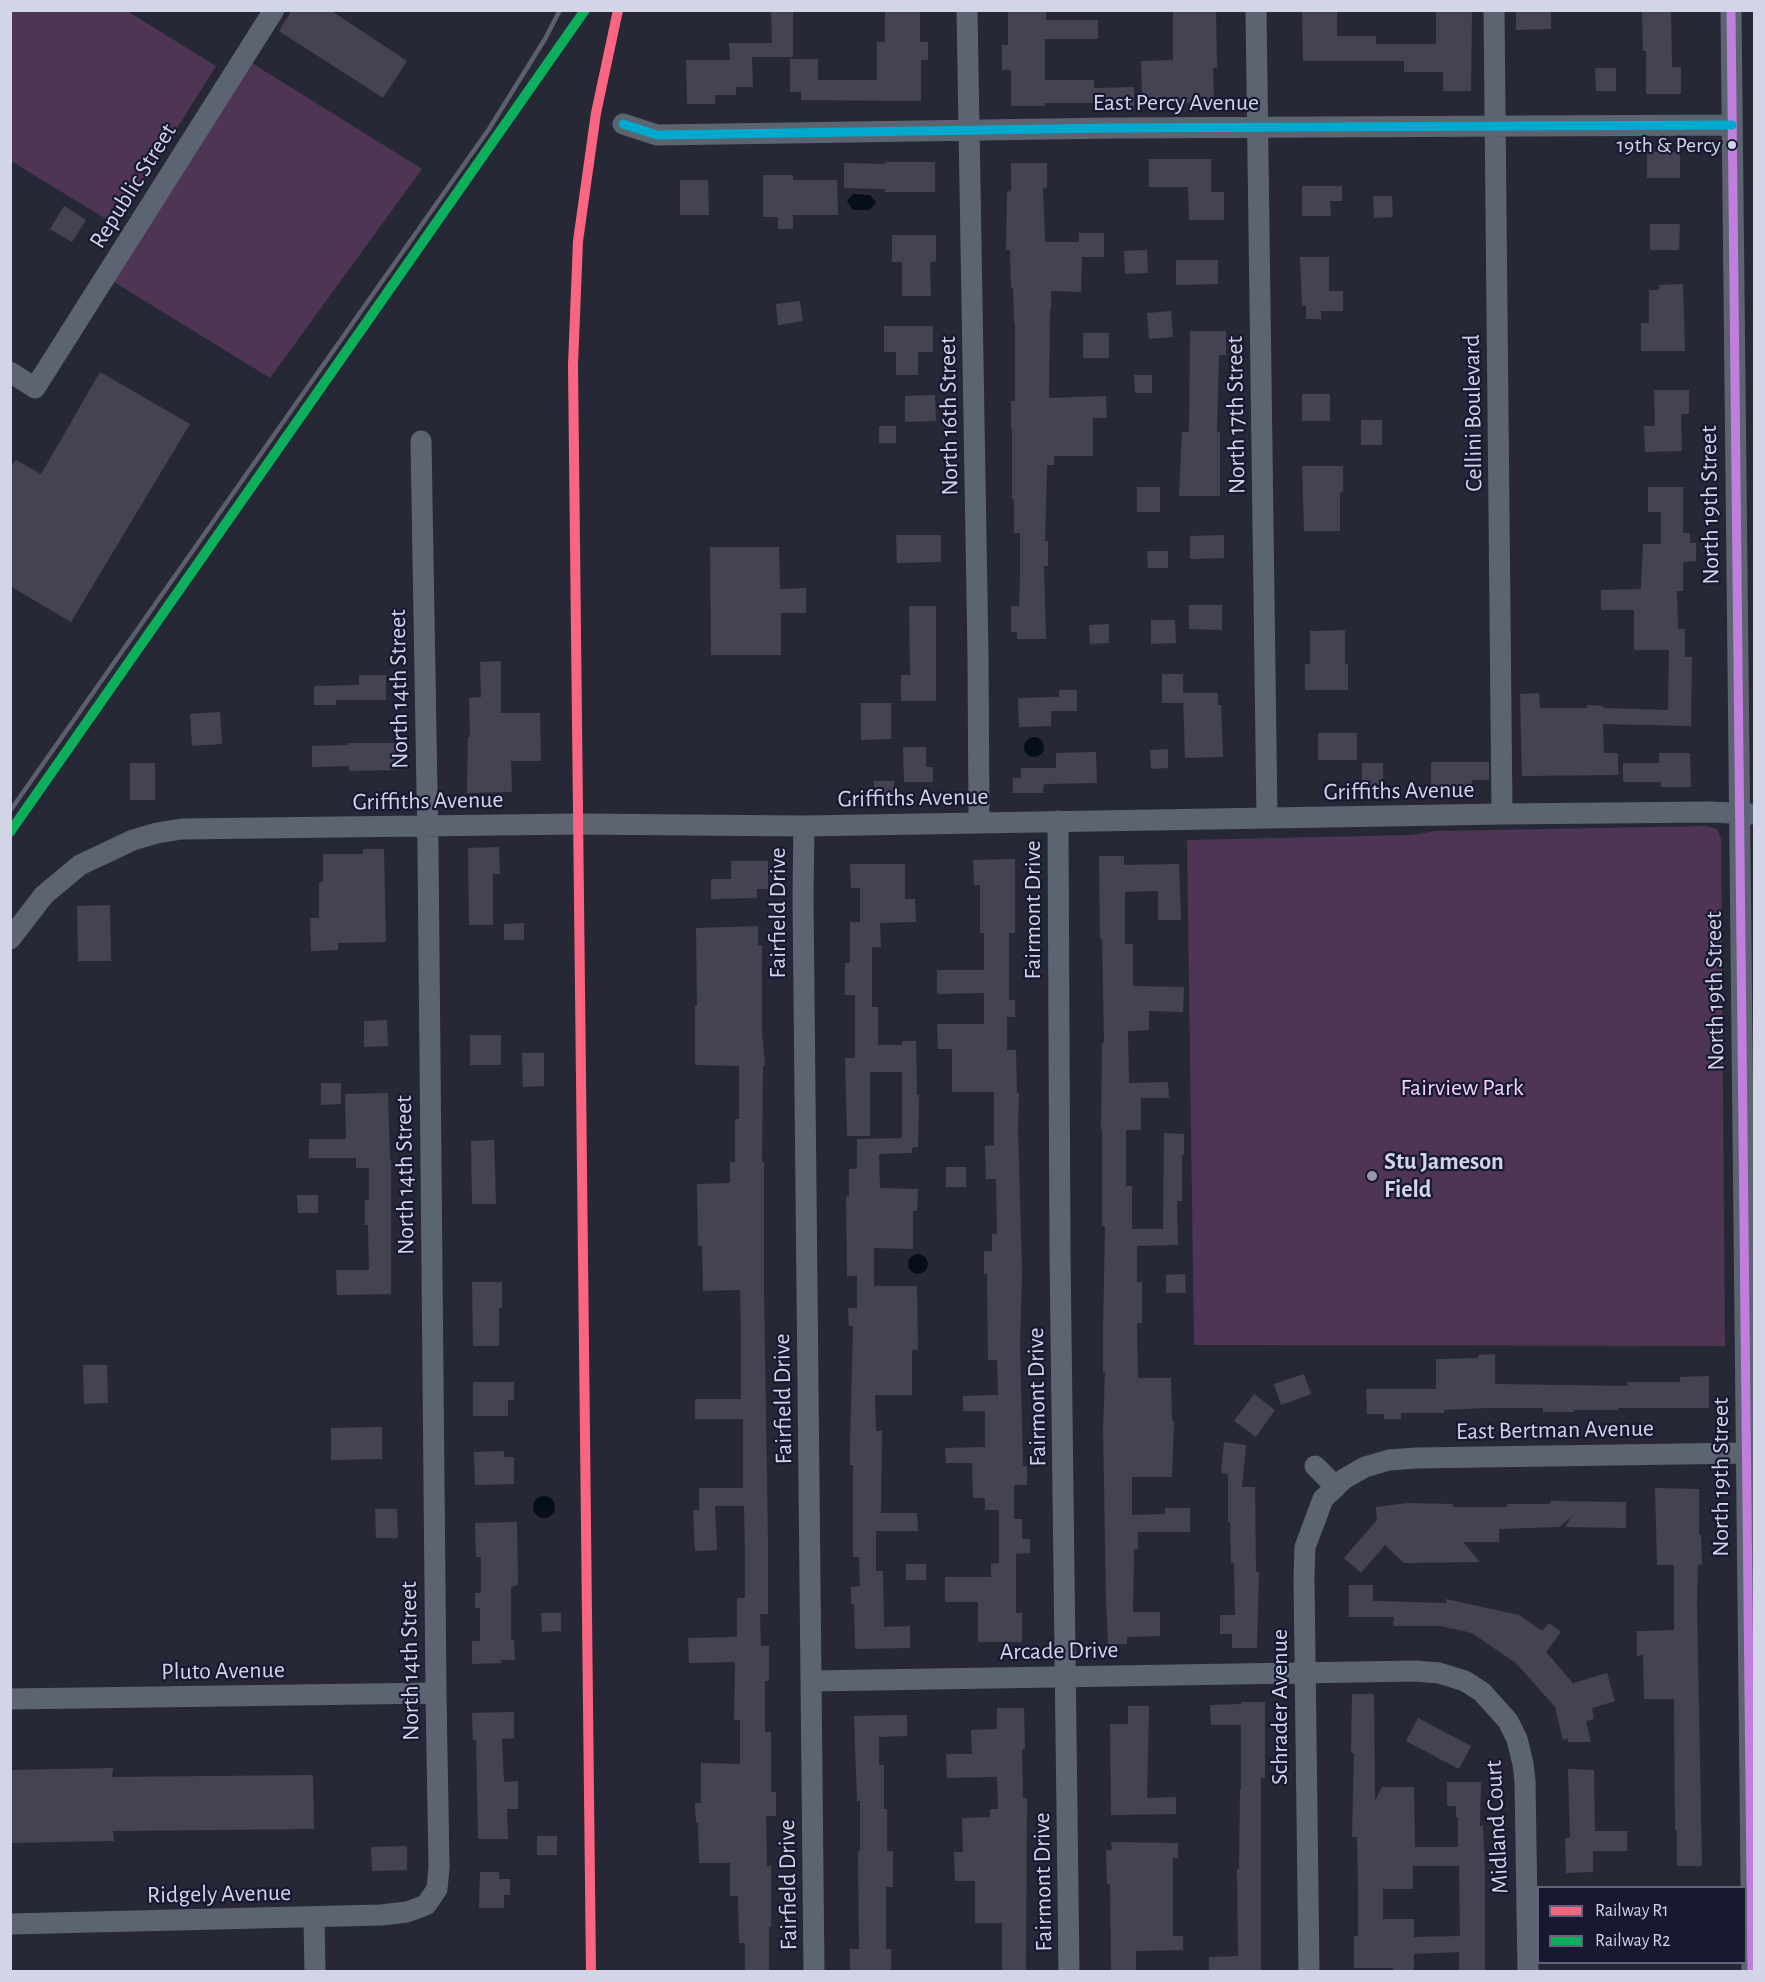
<!DOCTYPE html>
<html>
<head>
<meta charset="utf-8">
<style>
  body { margin:0 }
  #map { position:relative; width:1765px; height:1982px; overflow:hidden; background:#272836; font-family:"Alegreya Sans",sans-serif }
  canvas { display:block }
  .frame { position:absolute; inset:0; border:12px solid #d2d5e6; pointer-events:none }
  .legend { position:absolute; left:1537px; top:1886px; width:210px; height:78px; box-sizing:border-box; background:#171932; border:2px solid #62647a; margin:0; padding:8px 10px; list-style:none; font-size:18px; color:#d2d5e6 }
  .legend li { display:flex; align-items:center; gap:12px; height:30px }
  .legend b { width:30px; border:2px solid #62647a }
</style>
</head>
<body>
<div id="map">
<canvas width="1765" height="1982"></canvas>
<div class="frame"></div>
<ul class="legend">
<li><b style="height:8px;background:#fa6682"></b>Railway R1</li>
<li><b style="height:8px;background:#0daf5c"></b>Railway R2</li>
</ul>
</div>
<script>
const ctx = document.querySelector('canvas').getContext('2d');
ctx.lineJoin = 'round';
function fillPath(path, color) { ctx.fillStyle = color; ctx.fill(path, 'evenodd'); }
const shape = rows => new Path2D(rows.map(r => 'M' + r).join(''));
function trace(path, color, width, dash) { ctx.strokeStyle = color; ctx.lineWidth = width; ctx.lineCap = dash ? 'butt' : 'round'; ctx.setLineDash(dash || []); ctx.stroke(path); }
function label(font, color, halo, rows, align = 'center') {
  ctx.font = font + ' "Alegreya Sans",sans-serif'; ctx.lineWidth = 4.5; ctx.setLineDash([]); ctx.textBaseline = 'middle'; ctx.strokeStyle = halo; ctx.fillStyle = color; for (const [text, x, y, turn = 0] of rows) {
    ctx.save(); ctx.translate(x, y); ctx.rotate((+turn || 0) * Math.PI / 180); ctx.textAlign = isNaN(turn) ? turn : align; if (halo) ctx.strokeText(text, 0, 0); ctx.fillText(text, 0, 0); ctx.restore();
  }
}
fillPath(shape([
  [10,11,127,11,216,66,116,225,11,161],
  [250,62,422,169,270,378,114,282],
  [1707,826,1717,829,1721,839,1725,1346,1194,1345,1187,840,1411,835,1436,831]
]), '#4e3553');
fillPath(shape([
  [853,194,870,195,876,202,870,210,853,210,847,201],
  '1024 747a10 10 0 1 1 20 0a10 10 0 1 1-20 0Z',
  '908 1264a10 10 0 1 1 20 0a10 10 0 1 1-20 0Z',
  '533 1507a11 11 0 1 1 22 0a11 11 0 1 1-22 0Z'
]), '#040f1a');
fillPath(shape([
  [292,10,330,10,407,61,383,98,279,31],
  [771,10,793,10,793,57,752,57,753,87,736,87,736,95,715,95,715,104,687,104,686,60,730,60,729,43,772,43],
  [920,10,920,42,928,42,928,60,921,60,921,101,801,100,801,92,790,92,790,59,818,59,818,80,877,80,877,42,885,42,885,11],
  [1008,10,1046,10,1046,20,1098,20,1098,39,1045,39,1045,80,1094,80,1094,88,1134,87,1134,108,1120,108,1120,103,1045,103,1045,106,1011,106,1011,70,1002,70,1002,45,1008,45],
  [1173,10,1216,10,1217,68,1213,68,1214,102,1171,103,1171,100,1142,100,1141,61,1173,60],
  [1302,10,1337,10,1337,36,1376,36,1376,44,1436,44,1436,10,1472,10,1471,91,1443,91,1443,72,1404,72,1404,61,1303,61],
  [1516,10,1551,10,1551,29,1516,30],
  [1642,10,1671,10,1672,67,1681,67,1681,94,1646,94,1646,51,1643,51],
  [1595,68,1616,68,1616,91,1596,91],
  [1647,152,1680,152,1680,178,1647,178],
  [1149,159,1211,159,1211,192,1224,192,1224,220,1189,220,1188,187,1149,187],
  [885,162,935,162,935,192,885,192,885,189,844,188,844,163,885,164],
  [1011,163,1047,163,1047,188,1043,188,1045,242,1079,242,1079,233,1104,233,1104,257,1082,257,1081,292,1051,291,1051,310,1050,310,1049,398,1106,396,1107,418,1093,418,1093,456,1054,456,1054,465,1047,465,1045,541,1048,541,1048,566,1044,566,1046,639,1017,639,1017,632,1011,632,1011,606,1019,606,1020,576,1020,533,1014,533,1014,499,1012,499,1012,428,1011,428,1011,401,1015,401,1015,323,1014,323,1013,288,1011,288,1010,250,1006,250,1007,192,1011,191],
  [763,175,793,175,793,180,837,180,838,215,793,215,793,229,778,229,778,217,763,217],
  [680,180,708,180,709,215,680,215],
  [1302,186,1342,186,1342,201,1330,201,1331,216,1302,216],
  [1373,196,1392,196,1393,217,1374,218],
  [64,206,86,220,72,242,50,229],
  [1650,224,1680,224,1679,250,1650,250],
  [892,235,936,235,936,262,930,262,931,296,902,296,902,262,892,262],
  [1147,250,1148,273,1125,274,1124,251],
  [1300,257,1329,257,1329,291,1343,291,1343,311,1321,311,1321,319,1306,319,1306,305,1302,306],
  [1176,260,1218,260,1218,284,1176,285],
  [1683,284,1685,351,1641,351,1641,323,1649,323,1649,290,1659,290,1659,285],
  [800,301,803,321,778,325,776,304],
  [1171,311,1173,337,1149,339,1147,313],
  [884,326,933,326,933,352,918,352,918,375,896,375,896,352,884,352],
  [1190,331,1226,331,1226,355,1219,355,1217,432,1220,432,1220,496,1179,496,1182,432,1189,432],
  [1083,333,1109,333,1109,358,1083,358],
  [100,372,190,424,71,622,10,586,10,468,16,460,41,474],
  [1134,375,1152,375,1152,393,1135,393],
  [1654,390,1689,390,1689,414,1681,414,1682,451,1645,452,1644,426,1655,426],
  [1302,394,1330,394,1330,421,1302,421],
  [935,395,936,421,905,422,905,396],
  [1361,420,1382,420,1382,445,1361,445],
  [879,426,896,426,896,443,879,443],
  [1302,466,1343,466,1343,492,1340,493,1340,531,1304,531],
  [1137,487,1160,487,1160,512,1137,512],
  [1648,487,1683,487,1683,533,1690,533,1690,543,1696,543,1696,561,1683,562,1683,591,1677,591,1678,629,1685,629,1685,657,1692,657,1691,726,1603,724,1604,753,1618,753,1618,775,1522,776,1520,694,1539,693,1540,708,1587,708,1587,705,1603,706,1603,708,1668,710,1669,650,1634,650,1634,610,1601,610,1601,590,1641,589,1643,544,1661,544,1661,512,1648,512],
  [896,535,941,535,941,562,897,563],
  [1224,535,1224,558,1190,559,1190,536],
  [710,547,779,547,780,589,806,588,806,613,781,613,781,655,711,655],
  [1147,551,1168,551,1168,568,1148,568],
  [1189,605,1222,605,1222,630,1189,629],
  [909,606,936,606,936,701,901,701,901,675,910,675],
  [1151,620,1175,620,1176,643,1151,644],
  [1109,624,1109,643,1090,644,1089,625],
  [1345,630,1345,664,1348,664,1348,690,1305,690,1305,664,1310,664,1310,631],
  [501,661,501,713,540,713,541,761,511,761,512,792,467,793,468,737,470,737,469,698,481,697,480,662],
  [1162,674,1183,674,1183,703,1162,703],
  [359,675,386,675,386,700,336,700,336,705,314,705,314,686,359,685],
  [1059,690,1077,690,1077,711,1051,711,1051,726,1019,727,1018,698,1059,697],
  [1183,693,1218,693,1218,705,1221,705,1223,757,1185,758],
  [861,703,891,703,891,739,861,740],
  [220,712,222,744,192,746,190,714],
  [1318,733,1357,733,1357,760,1318,760],
  [349,743,395,743,395,770,349,771,349,766,312,767,312,746,349,745],
  [903,747,926,747,926,767,933,767,933,782,904,782],
  [1168,749,1168,768,1151,769,1150,750],
  [1096,752,1097,783,1044,784,1043,793,1013,793,1013,778,1021,778,1021,768,1056,768,1056,753],
  [1659,753,1690,753,1691,787,1661,787,1661,782,1623,782,1623,763,1659,763],
  [1431,762,1489,762,1489,780,1472,780,1472,787,1431,787],
  [130,763,155,763,155,800,130,800],
  [1362,763,1383,763,1383,785,1362,785],
  [874,781,894,781,894,796,874,796],
  [499,847,500,874,493,874,493,925,469,925,468,848],
  [363,849,384,849,386,942,338,943,338,950,311,951,310,918,319,918,319,882,323,882,323,854,363,854],
  [1099,856,1124,856,1124,865,1179,864,1181,920,1158,920,1158,891,1125,892,1125,944,1133,944,1133,986,1184,987,1183,1012,1149,1011,1149,1030,1128,1031,1129,1083,1168,1082,1169,1098,1141,1098,1141,1130,1126,1130,1126,1186,1132,1186,1132,1229,1163,1229,1164,1133,1184,1134,1184,1155,1182,1155,1182,1201,1177,1201,1178,1245,1137,1246,1137,1282,1142,1282,1142,1323,1137,1323,1138,1378,1171,1378,1172,1421,1174,1421,1172,1477,1132,1477,1132,1515,1165,1514,1165,1508,1190,1508,1190,1532,1138,1532,1138,1549,1134,1549,1133,1612,1160,1612,1160,1636,1127,1637,1127,1644,1108,1644,1106,1599,1103,1427,1105,1372,1103,1372,1103,1329,1105,1226,1102,1226,1102,1130,1101,1130,1102,1043,1104,1043,1102,939,1100,939],
  [1015,859,1015,933,1009,933,1009,1000,1015,1000,1015,1017,1007,1017,1007,1050,1016,1050,1017,1093,1019,1093,1018,1129,1022,1273,1020,1345,1023,1466,1027,1466,1027,1485,1014,1485,1014,1519,1022,1519,1022,1539,1030,1539,1030,1553,1016,1554,1016,1613,1022,1613,1022,1642,978,1642,978,1602,945,1602,945,1577,991,1577,991,1564,999,1563,999,1510,985,1510,985,1498,973,1498,972,1463,946,1463,945,1448,985,1447,985,1411,963,1411,963,1396,998,1395,997,1360,988,1360,987,1274,984,1274,984,1251,992,1251,992,1234,997,1234,996,1179,986,1179,985,1146,994,1145,994,1092,952,1092,952,1049,938,1049,937,1024,984,1024,984,993,937,994,937,970,984,970,984,933,980,933,980,885,974,885,973,860],
  [731,861,768,861,768,889,757,889,757,898,711,899,711,879,731,879],
  [850,864,905,864,905,899,915,899,916,922,880,923,881,947,872,947,872,1007,878,1007,878,1045,902,1045,902,1041,916,1041,917,1095,919,1095,918,1147,912,1148,912,1153,879,1154,880,1188,918,1189,917,1211,913,1211,913,1249,874,1248,874,1286,917,1286,918,1350,912,1350,912,1395,875,1395,876,1431,882,1431,881,1513,917,1513,918,1531,876,1531,876,1571,883,1571,884,1627,910,1626,910,1648,855,1649,854,1604,851,1604,851,1587,860,1586,859,1557,853,1557,853,1465,850,1465,850,1446,853,1326,849,1326,848,1308,857,1308,857,1276,847,1276,846,1197,849,1196,849,1169,857,1169,857,1139,902,1138,902,1072,870,1072,870,1136,847,1136,845,1058,855,1058,855,995,845,995,845,963,850,963,850,922,860,922,860,888,851,888],
  [110,905,111,961,78,961,77,906],
  [524,923,524,940,504,940,504,924],
  [758,926,758,945,762,945,762,1031,765,1066,763,1066,762,1162,764,1162,764,1292,768,1543,768,1614,760,1614,761,1646,769,1646,769,1681,765,1681,765,1732,771,1732,771,1792,776,1792,776,1816,766,1816,767,1866,771,1866,771,1927,769,1927,769,1971,745,1971,745,1943,739,1943,738,1896,730,1896,730,1863,699,1863,698,1823,696,1823,695,1803,701,1803,701,1763,740,1764,740,1720,734,1720,735,1662,689,1663,688,1638,737,1637,737,1598,745,1598,745,1552,744,1506,715,1506,717,1550,695,1551,693,1510,699,1510,699,1488,743,1488,743,1419,695,1419,695,1399,741,1399,741,1336,740,1290,703,1291,702,1246,698,1246,697,1184,730,1183,730,1162,735,1162,735,1119,739,1119,739,1066,695,1065,695,1006,697,1006,696,928],
  [387,1020,388,1046,364,1047,364,1021],
  [470,1035,501,1035,501,1065,470,1065],
  [522,1053,544,1053,544,1086,523,1087],
  [321,1083,341,1083,341,1104,321,1105],
  [388,1093,390,1160,391,1160,391,1294,337,1295,336,1270,369,1270,368,1225,365,1225,365,1200,369,1200,369,1168,356,1168,356,1158,309,1158,309,1139,346,1139,345,1094],
  [494,1140,496,1204,472,1204,471,1141],
  [946,1167,966,1167,966,1187,946,1187],
  [297,1195,318,1195,318,1213,298,1213],
  [1185,1274,1186,1293,1166,1293,1166,1275],
  [472,1282,502,1282,502,1308,499,1308,499,1346,473,1346],
  [1495,1354,1495,1384,1628,1386,1627,1382,1680,1382,1680,1377,1709,1376,1709,1408,1618,1408,1618,1410,1574,1410,1574,1412,1543,1412,1543,1408,1488,1408,1444,1410,1444,1413,1401,1413,1401,1419,1384,1419,1384,1414,1367,1414,1366,1389,1436,1389,1436,1359,1478,1358,1478,1355],
  [83,1365,107,1365,108,1403,84,1404],
  [1304,1374,1311,1394,1281,1405,1274,1384],
  [473,1382,514,1382,514,1400,508,1400,508,1416,473,1416],
  [1254,1394,1275,1410,1256,1437,1234,1421],
  [382,1427,382,1459,331,1460,331,1428],
  [1224,1442,1246,1445,1242,1487,1255,1487,1256,1572,1259,1572,1257,1648,1232,1648,1232,1634,1220,1634,1220,1615,1235,1615,1234,1563,1231,1563,1230,1522,1228,1522,1228,1474,1221,1473],
  [504,1451,504,1457,514,1457,514,1484,475,1485,474,1452],
  [1655,1488,1699,1489,1699,1535,1701,1535,1702,1564,1698,1565,1697,1603,1702,1866,1677,1866,1677,1830,1675,1830,1674,1699,1644,1699,1643,1655,1637,1656,1637,1631,1674,1630,1674,1565,1657,1565],
  [1550,1501,1626,1502,1626,1528,1565,1527,1572,1516,1559,1527,1499,1529,1499,1542,1463,1542,1480,1562,1404,1563,1385,1545,1361,1573,1344,1558,1377,1520,1376,1507,1407,1503,1453,1504,1453,1507,1507,1507,1507,1504,1550,1504],
  [375,1509,397,1509,398,1538,376,1538],
  [517,1522,518,1585,511,1587,511,1640,514,1640,515,1660,501,1660,501,1663,472,1664,472,1641,480,1641,480,1608,475,1608,475,1593,481,1593,481,1557,476,1557,475,1523],
  [906,1564,926,1564,926,1580,906,1580],
  [1349,1585,1373,1585,1373,1601,1446,1603,1446,1599,1519,1615,1542,1631,1549,1623,1561,1632,1546,1652,1573,1683,1607,1673,1615,1701,1592,1708,1594,1719,1586,1721,1591,1742,1568,1742,1568,1738,1563,1740,1555,1707,1517,1664,1472,1633,1441,1626,1393,1626,1394,1617,1349,1617],
  [541,1613,561,1613,561,1631,542,1632],
  [1352,1694,1374,1694,1375,1801,1382,1787,1414,1787,1415,1847,1458,1847,1458,1817,1456,1817,1456,1806,1447,1806,1447,1782,1481,1782,1480,1826,1483,1826,1485,1869,1485,1971,1459,1971,1459,1952,1414,1954,1414,1971,1393,1971,1393,1968,1354,1968,1354,1936,1358,1936,1358,1891,1357,1837,1352,1837,1354,1753,1351,1753],
  [1413,1866,1459,1866,1460,1936,1414,1937,1414,1919,1383,1919,1383,1889,1413,1889],
  [1241,1702,1265,1702,1265,1778,1261,1778,1261,1971,1209,1971,1209,1957,1238,1956,1237,1869,1239,1869,1240,1790,1241,1790,1241,1725,1211,1725,1210,1705,1241,1704],
  [1128,1706,1149,1706,1147,1798,1176,1797,1176,1814,1111,1815,1110,1724,1128,1724],
  [997,1708,1024,1708,1025,1749,1022,1749,1023,1798,1027,1798,1026,1971,1002,1971,1002,1923,975,1923,975,1881,955,1881,954,1852,963,1852,962,1818,990,1817,990,1809,998,1809,997,1777,947,1778,946,1754,972,1754,971,1730,997,1729],
  [514,1712,514,1738,502,1739,504,1782,518,1781,518,1809,507,1809,508,1839,478,1839,476,1740,473,1740,472,1713],
  [907,1715,907,1736,879,1737,879,1765,884,1765,884,1809,887,1809,887,1851,893,1851,893,1887,886,1887,886,1949,891,1949,891,1971,850,1971,850,1949,859,1949,858,1851,860,1851,860,1801,857,1801,854,1716],
  [1418,1718,1471,1746,1459,1769,1406,1741],
  [113,1768,112,1777,313,1775,314,1829,113,1831,114,1841,10,1843,10,1770],
  [1568,1769,1594,1770,1595,1831,1627,1831,1627,1851,1593,1851,1593,1872,1566,1873,1565,1838,1570,1838],
  [537,1836,557,1836,557,1855,537,1855],
  [1111,1842,1178,1843,1178,1858,1173,1858,1173,1936,1183,1936,1183,1950,1136,1951,1136,1971,1111,1971,1110,1884,1107,1884,1106,1850,1112,1850],
  [407,1846,407,1870,372,1871,371,1847],
  [480,1872,499,1872,499,1879,510,1879,510,1895,504,1895,504,1908,479,1908]
]), '#454352');
trace(shape([
  [967,10,978,654,979,822],
  [1256,10,1267,818],
  [1494,10,1502,814],
  [1731,10,1752,1972],
  [623,124,657,135,1113,128,1732,125],
  [10,372,35,388,274,10],
  [1058,821,1060,1252,1069,1972],
  [804,826,803,897,814,1972],
  [10,939,44,895,80,865,133,840,157,833,182,829,577,824,804,826,1502,814,1709,812,1754,814],
  [1315,1466,1336,1487],
  [812,1681,1416,1671,1439,1673,1465,1681,1482,1692,1508,1721,1517,1739,1523,1764,1525,1781,1528,1972],
  [10,1699,436,1693],
  [314,1917,315,1972],
  [10,1924,381,1915,407,1912,426,1905,437,1889,439,1867,436,1693,428,849,421,441],
  [1309,1972,1304,1578,1305,1547,1323,1499,1344,1479,1365,1467,1389,1460,1416,1458,1747,1453]
]), '#5c6472', 21);
trace(shape([
  [10,811,489,129,545,39,560,10],
  [591,1972,573,365,578,241,596,113,618,10]
]), '#5c606c', 4.5);
trace(shape([
  [1731,10,1752,1972]
]), '#c07fdc', 9);
trace(shape([
  [623,124,657,135,1113,128,1732,125]
]), '#00a9ce', 9);
trace(shape([
  [591,1972,573,365,578,241,596,113,618,10]
]), '#fa6682', 10);
trace(shape([
  [10,832,585,10]
]), '#0daf5c', 10);
for (const [x, y, r, color] of [
  [1732,145,5,"#d2d5e6"],
  [1372,1176,6,"#9698a8"]
]) { const dot = new Path2D(); dot.arc(x, y, r, 0, 2 * Math.PI); ctx.fillStyle = color; ctx.fill(dot); trace(dot, '#171932', 2); }
label('22px', '#d2d5e6', '#171932', [
  ["19th & Percy",1721,145]
], 'right');
label('24px', '#d2d5e6', '#171932', [
  ["East Percy Avenue",1176,103],
  ["Republic Street",133,186,-58],
  ["Cellini Boulevard",1473,413,-91],
  ["North 17th Street",1236,415,-91],
  ["North 16th Street",949,416,-91],
  ["North 19th Street",1710,505,-91],
  ["North 14th Street",399,689,-91],
  ["Griffiths Avenue",1399,791,-1],
  ["Griffiths Avenue",913,798,-1],
  ["Griffiths Avenue",428,801,-1],
  ["Fairmont Drive",1033,910,-90],
  ["Fairfield Drive",778,913,-90],
  ["North 19th Street",1715,991,-91],
  ["North 14th Street",405,1175,-91],
  ["Fairmont Drive",1037,1397,-91],
  ["Fairfield Drive",783,1399,-91],
  ["East Bertman Avenue",1555,1430,-1],
  ["North 19th Street",1721,1477,-90],
  ["Arcade Drive",1059,1651,-1],
  ["North 14th Street",410,1661,-91],
  ["Pluto Avenue",223,1671,-1],
  ["Schrader Avenue",1280,1707,-90],
  ["Midland Court",1497,1827,-93],
  ["Fairmont Drive",1043,1882,-91],
  ["Fairfield Drive",788,1885,-91],
  ["Ridgely Avenue",219,1894,-1]
]);
label('24px', '#f6d1fb', '#171932', [
  ["Fairview Park",1462,1088]
]);
label('bold 24px', '#d2d5e6', '#171932', [
  ["Stu Jameson",1384,1162],
  ["Field",1384,1190]
], 'left');
</script>
</body>
</html>
